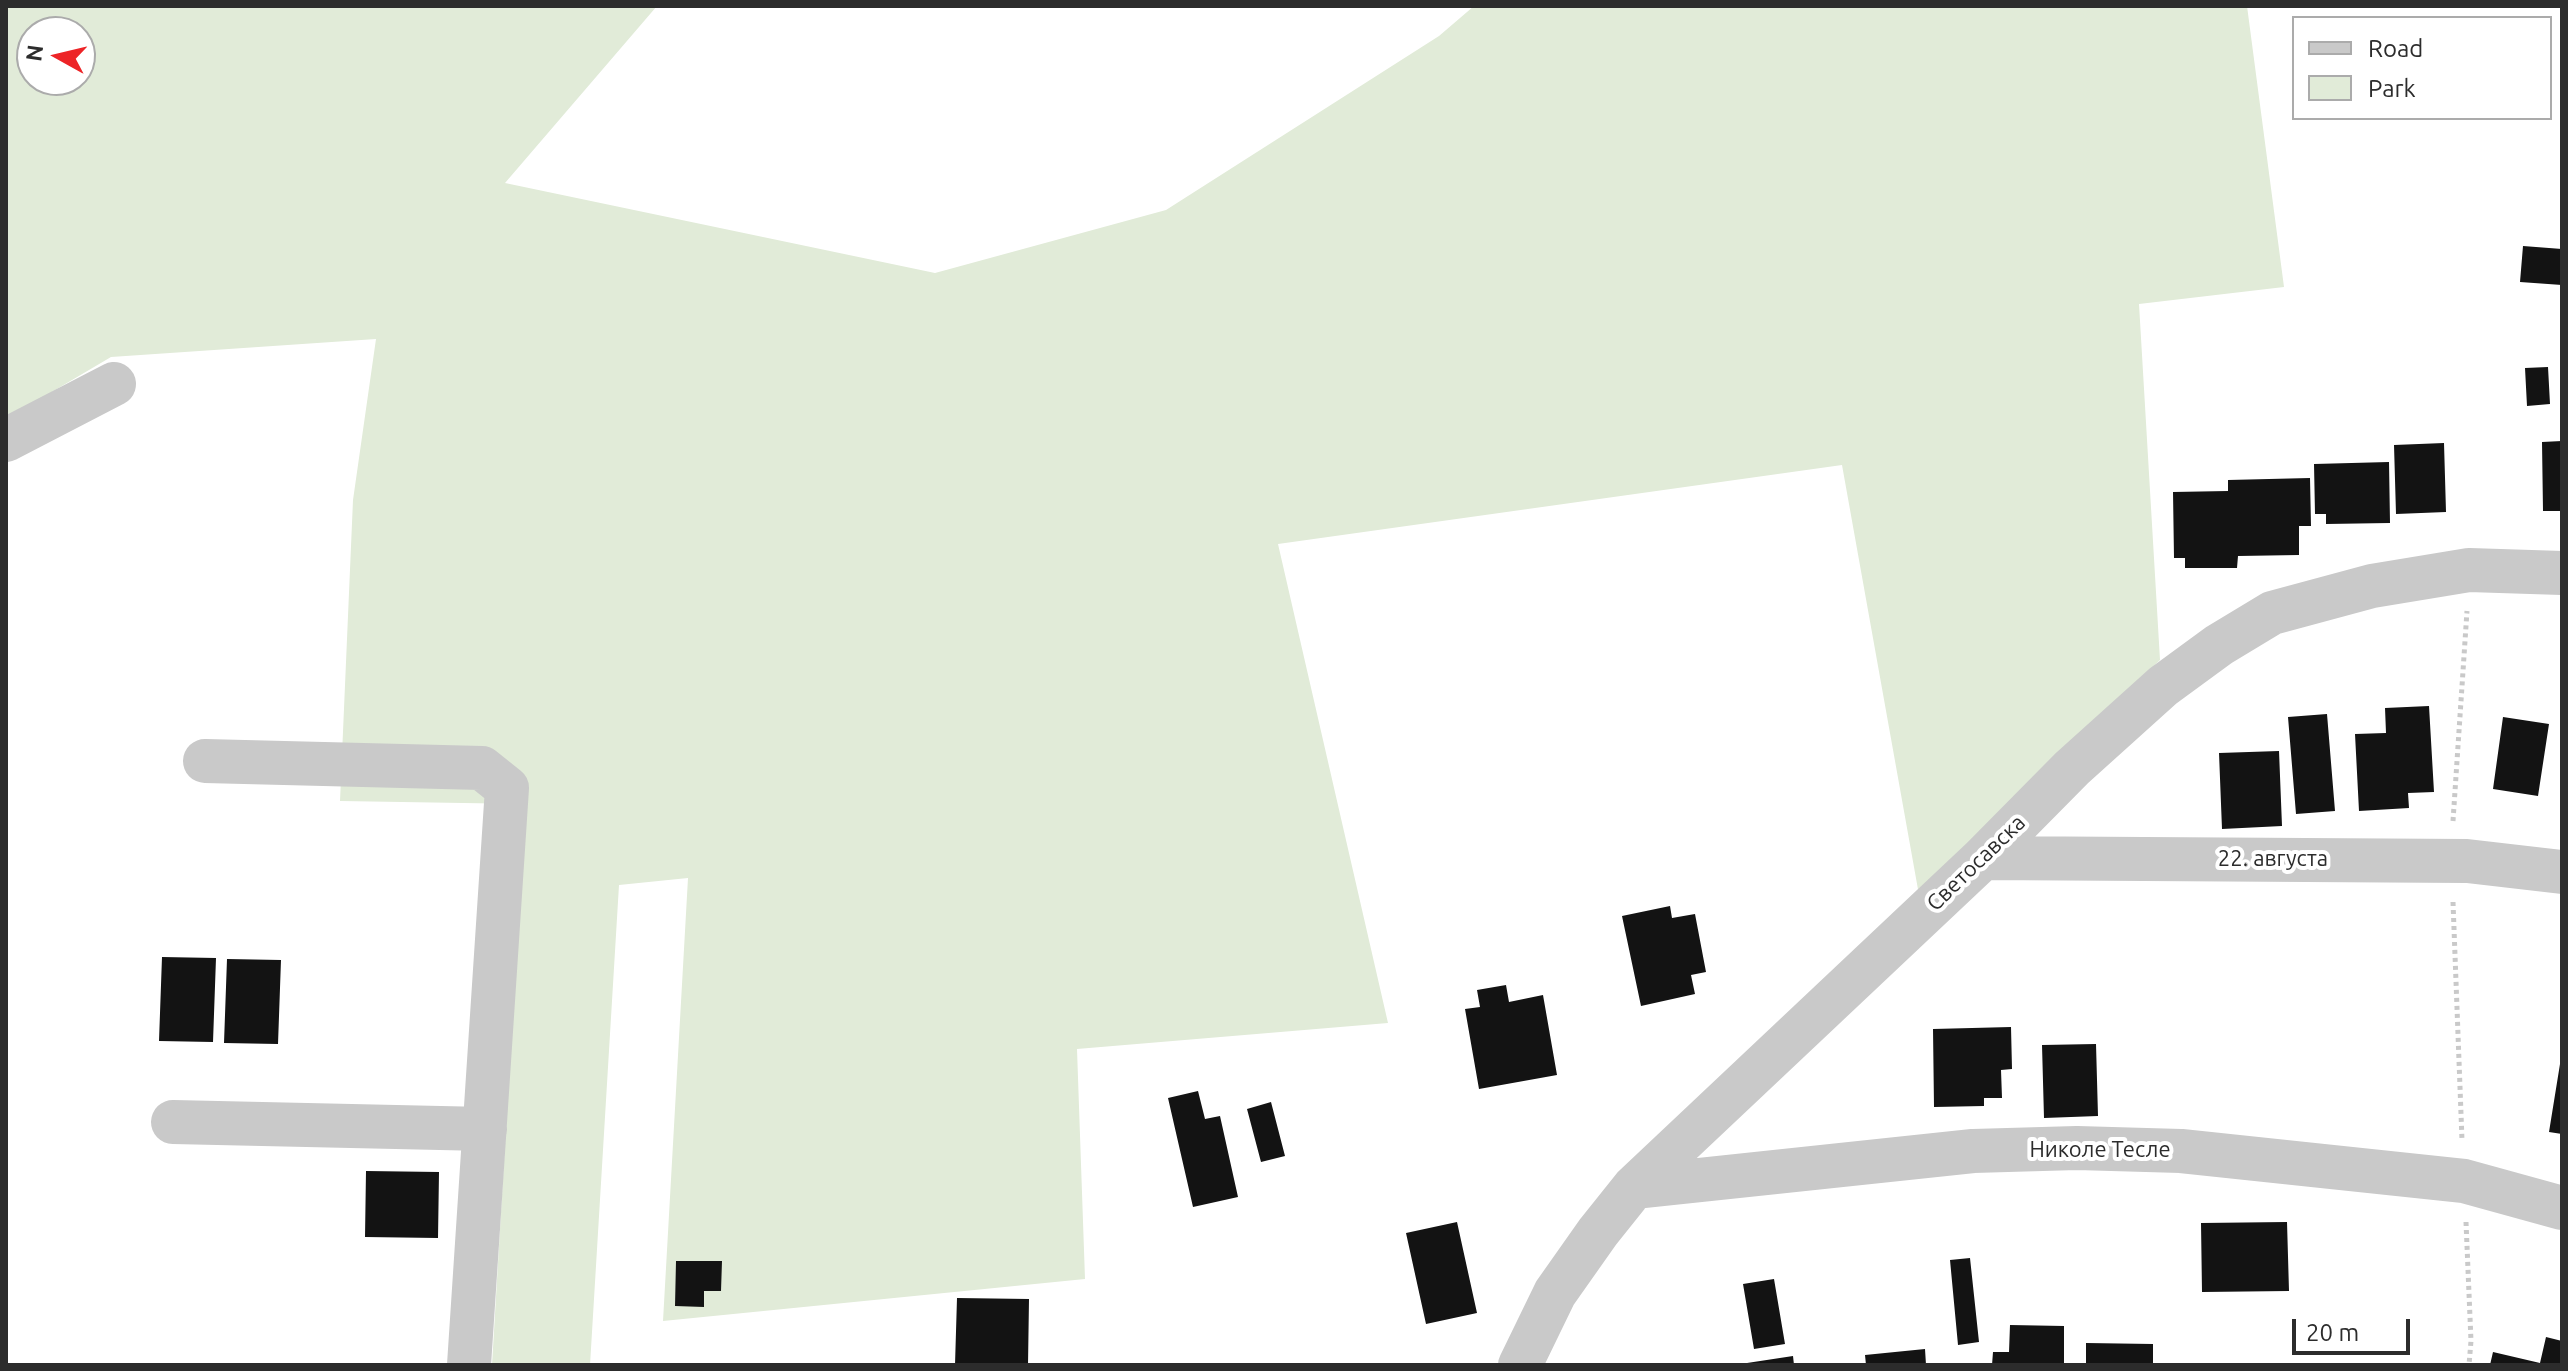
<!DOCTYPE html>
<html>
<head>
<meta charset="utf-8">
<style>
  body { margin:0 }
  #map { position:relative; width:2568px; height:1371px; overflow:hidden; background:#fff; font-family:Ubuntu,sans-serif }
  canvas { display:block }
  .frame { position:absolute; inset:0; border:8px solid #2c2c2c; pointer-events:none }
  .legend { position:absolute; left:2292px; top:16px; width:260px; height:104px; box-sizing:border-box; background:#fff; border:2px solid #ababab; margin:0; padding:10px 14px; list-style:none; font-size:24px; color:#2c2c2c }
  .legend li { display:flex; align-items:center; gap:16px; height:40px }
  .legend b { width:40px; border:2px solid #ababab }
  .north { position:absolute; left:16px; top:16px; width:80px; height:80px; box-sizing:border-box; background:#fff; border:2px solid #ababab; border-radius:50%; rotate:278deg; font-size:22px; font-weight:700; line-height:32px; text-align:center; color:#2c2c2c }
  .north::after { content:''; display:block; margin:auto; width:28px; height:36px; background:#ed2427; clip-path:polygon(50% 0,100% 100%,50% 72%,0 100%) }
  .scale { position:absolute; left:2292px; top:1319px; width:118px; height:36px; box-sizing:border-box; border:4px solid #2c2c2c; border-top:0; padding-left:10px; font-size:24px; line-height:28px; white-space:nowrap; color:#2c2c2c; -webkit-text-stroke:6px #fff; paint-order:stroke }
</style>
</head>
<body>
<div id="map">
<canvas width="2568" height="1371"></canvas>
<div class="frame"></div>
<ul class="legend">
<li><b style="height:10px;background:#c9c9c9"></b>Road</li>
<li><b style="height:22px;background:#e1ebd8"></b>Park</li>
</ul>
<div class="north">N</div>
<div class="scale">20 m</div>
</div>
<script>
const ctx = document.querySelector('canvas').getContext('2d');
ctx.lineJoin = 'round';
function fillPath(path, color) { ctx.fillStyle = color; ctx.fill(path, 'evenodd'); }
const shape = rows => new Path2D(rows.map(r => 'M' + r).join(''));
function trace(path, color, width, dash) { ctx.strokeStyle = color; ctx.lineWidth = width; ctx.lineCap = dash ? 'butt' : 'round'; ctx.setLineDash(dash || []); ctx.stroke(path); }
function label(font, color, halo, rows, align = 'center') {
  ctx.font = font + ' Ubuntu,sans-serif'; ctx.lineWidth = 8; ctx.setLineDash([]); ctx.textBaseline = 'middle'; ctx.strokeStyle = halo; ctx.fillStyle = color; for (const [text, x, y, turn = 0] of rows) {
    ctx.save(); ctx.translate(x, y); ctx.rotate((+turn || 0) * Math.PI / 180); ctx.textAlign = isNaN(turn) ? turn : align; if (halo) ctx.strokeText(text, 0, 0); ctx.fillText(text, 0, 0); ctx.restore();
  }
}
fillPath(shape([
  [6,6,657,6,505,183,935,273,1166,210,1439,36,1474,6,2247,6,2284,287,2139,304,2160,660,1919,895,1842,465,1278,544,1388,1023,1077,1049,1085,1279,663,1321,688,878,619,885,590,1365,492,1365,525,804,340,801,353,500,376,339,111,357,6,419],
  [32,32,80,32,80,80,32,80]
]), '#e1ebd8');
fillPath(shape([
  [2523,246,2562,249,2562,285,2520,282],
  [2548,367,2550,404,2527,406,2525,368],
  [2562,441,2562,511,2543,511,2542,442],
  [2444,443,2446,512,2396,514,2394,445],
  [2389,462,2390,523,2326,524,2326,514,2315,514,2314,464],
  [2310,478,2311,526,2299,526,2299,555,2238,556,2237,568,2185,568,2185,558,2174,558,2173,492,2228,491,2228,480],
  [2429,706,2434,792,2408,793,2409,808,2359,811,2355,734,2386,733,2385,708],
  [2327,714,2335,811,2296,814,2288,717],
  [2503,717,2549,724,2538,796,2493,789],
  [2279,751,2282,826,2222,829,2219,753],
  [1670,906,1672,918,1695,914,1706,972,1691,975,1695,994,1641,1006,1622,916],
  [162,957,216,958,213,1042,159,1041],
  [227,959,281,960,278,1044,224,1043],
  [1506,985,1509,1002,1543,995,1557,1075,1479,1089,1465,1009,1480,1007,1477,990],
  [2011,1027,2012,1069,2001,1070,2002,1098,1984,1098,1984,1106,1934,1107,1933,1029],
  [2096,1044,2098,1116,2044,1118,2042,1045],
  [2560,1064,2562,1064,2562,1134,2549,1132],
  [1198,1091,1205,1119,1220,1116,1238,1197,1193,1207,1168,1098],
  [1271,1102,1285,1156,1261,1162,1247,1109],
  [366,1171,439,1172,438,1238,365,1237],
  [1457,1222,1477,1313,1426,1324,1406,1233],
  [2287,1222,2289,1291,2202,1292,2201,1223],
  [1970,1258,1979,1342,1958,1345,1950,1260],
  [676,1261,722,1261,721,1291,704,1291,704,1307,675,1306],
  [1774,1279,1785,1344,1754,1349,1743,1284],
  [957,1298,1029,1299,1028,1365,955,1365],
  [2010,1325,2064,1326,2064,1365,1992,1365,1993,1352,2009,1352],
  [2546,1337,2562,1341,2562,1365,2490,1365,2493,1352,2540,1363],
  [2086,1343,2153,1344,2153,1365,2086,1365],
  [1925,1349,1926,1365,1866,1365,1865,1355],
  [1793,1356,1794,1365,1747,1365,1747,1363]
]), '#131313');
trace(shape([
  [2453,821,2467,611],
  [2453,902,2462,1140],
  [2466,1222,2471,1341,2469,1365]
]), '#c9c9c9', 5, [4, 4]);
trace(shape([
  [6,440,114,384],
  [205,761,482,768,507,788,469,1365],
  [1983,858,2467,861,2562,872],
  [173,1122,485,1129],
  [1634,1187,1973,1151,2077,1148,2181,1151,2464,1181,2562,1208],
  [1520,1365,1555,1293,1598,1232,1634,1187,1983,858,2072,768,2163,686,2219,645,2272,613,2372,586,2469,570,2562,573]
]), '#c9c9c9', 44);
label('22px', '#2c2c2c', '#fff', [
  ["22. августа",2273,859],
  ["Светосавска",1976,863,-44],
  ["Николе Тесле",2100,1150]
]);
</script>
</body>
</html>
